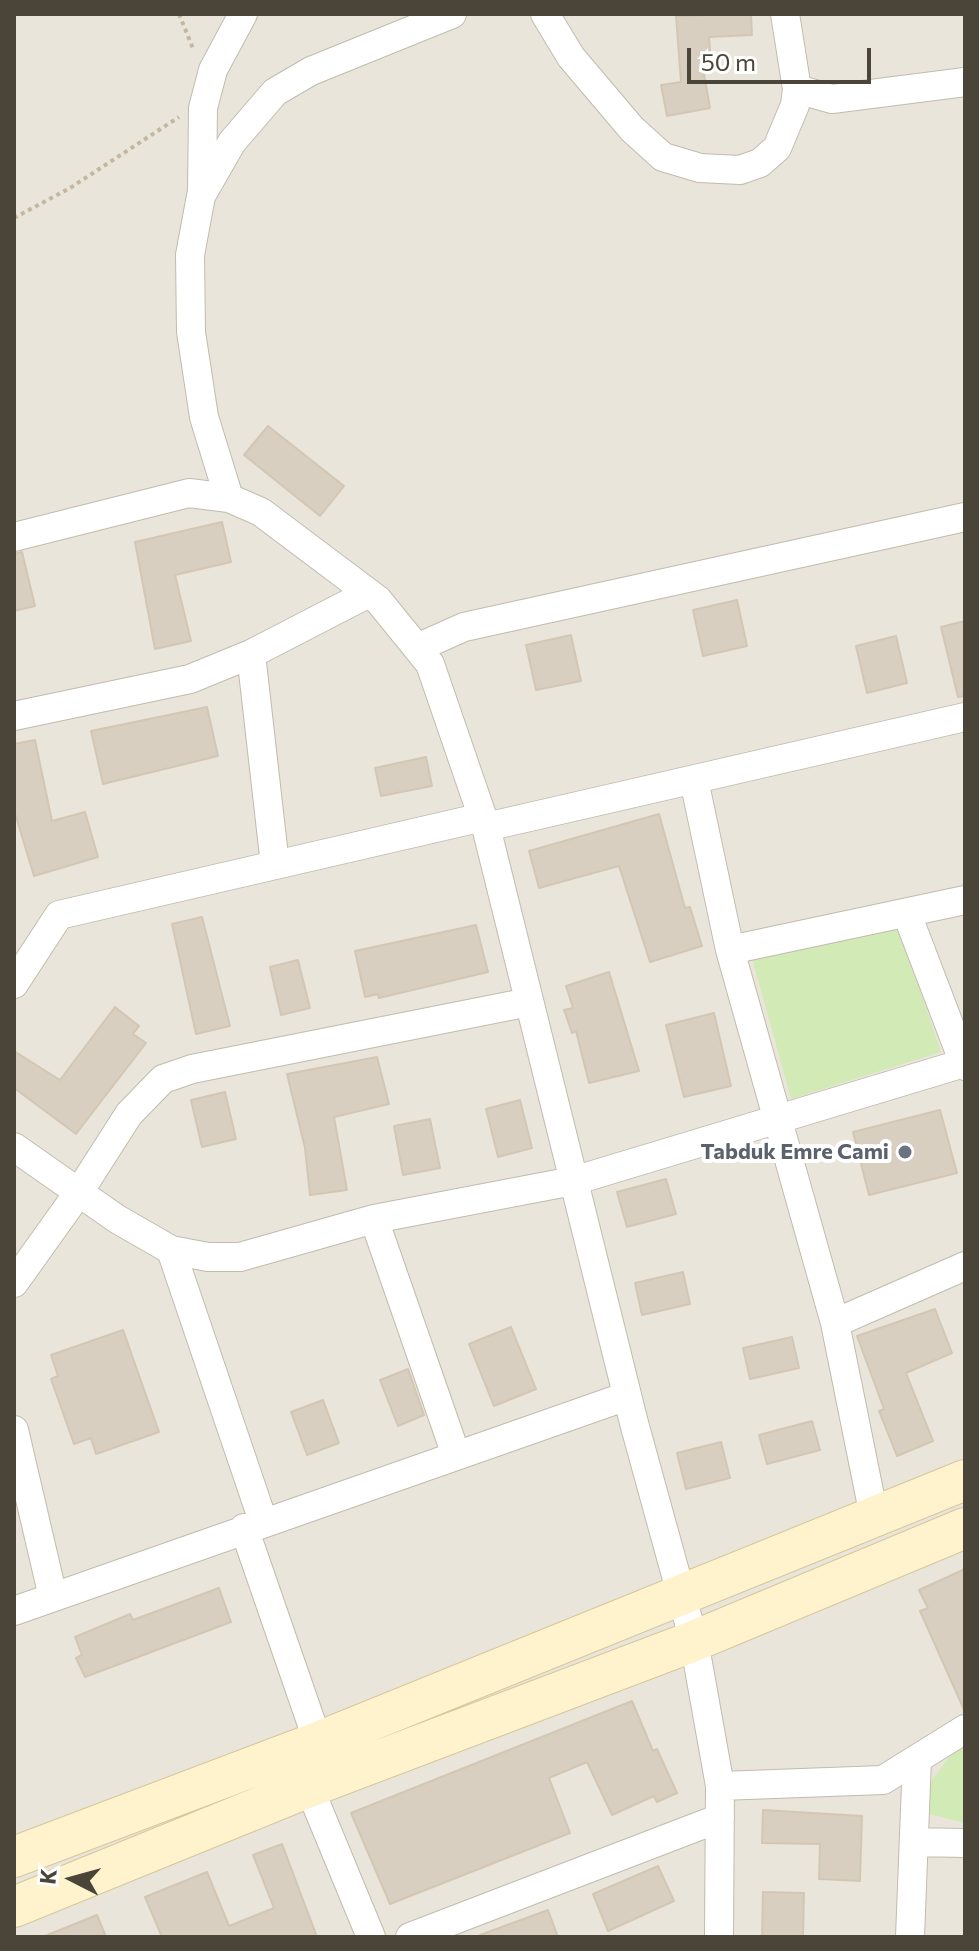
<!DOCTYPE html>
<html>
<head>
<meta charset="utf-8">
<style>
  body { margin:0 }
  #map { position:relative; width:979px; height:1951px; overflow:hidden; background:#f6f3ec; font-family:Commissioner,sans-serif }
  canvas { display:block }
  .frame { position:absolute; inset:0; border:16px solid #4b4439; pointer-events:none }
  .north { position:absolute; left:32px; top:1839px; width:80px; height:80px; -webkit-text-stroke:6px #fff; paint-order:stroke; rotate:276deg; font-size:22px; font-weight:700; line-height:32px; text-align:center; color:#4b4439 }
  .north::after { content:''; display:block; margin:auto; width:28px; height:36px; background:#4b4439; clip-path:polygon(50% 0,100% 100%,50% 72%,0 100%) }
  .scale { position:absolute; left:687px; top:48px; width:184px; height:36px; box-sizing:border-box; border:4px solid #4b4439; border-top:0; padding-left:10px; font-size:24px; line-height:28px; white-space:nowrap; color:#4b4439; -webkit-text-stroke:6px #fff; paint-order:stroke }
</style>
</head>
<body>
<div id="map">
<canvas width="979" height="1951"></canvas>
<div class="frame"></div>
<div class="north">K</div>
<div class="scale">50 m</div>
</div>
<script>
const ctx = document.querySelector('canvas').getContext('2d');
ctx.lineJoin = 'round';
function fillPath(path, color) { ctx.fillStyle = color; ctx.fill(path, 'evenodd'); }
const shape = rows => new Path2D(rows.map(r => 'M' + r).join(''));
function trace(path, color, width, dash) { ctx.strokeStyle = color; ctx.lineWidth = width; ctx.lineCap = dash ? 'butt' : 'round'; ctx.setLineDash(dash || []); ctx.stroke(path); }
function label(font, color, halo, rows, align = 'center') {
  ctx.font = font + ' Commissioner,sans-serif'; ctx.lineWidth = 8; ctx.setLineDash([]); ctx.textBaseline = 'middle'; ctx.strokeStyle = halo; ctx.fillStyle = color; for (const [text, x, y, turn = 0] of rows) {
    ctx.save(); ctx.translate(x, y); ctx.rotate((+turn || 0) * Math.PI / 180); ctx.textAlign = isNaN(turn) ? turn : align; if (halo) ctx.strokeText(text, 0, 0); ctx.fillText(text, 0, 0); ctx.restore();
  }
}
fillPath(shape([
  [14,14,965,14,965,1937,14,1937]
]), '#eae5da');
fillPath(shape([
  [899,929,941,1052,791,1099,752,958],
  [965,1746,965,1823,929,1814,923,1804,924,1791,949,1757]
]), '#d2eab5');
const building = shape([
  [751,14,752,35,709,37,710,51,700,52,710,108,667,116,661,85,681,82,676,16,751,14],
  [268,426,344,486,320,516,244,455,268,426],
  [222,522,231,562,175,575,191,641,155,649,135,542,222,522],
  [22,552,35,606,14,611,14,554,22,552],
  [737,600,747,646,703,656,693,610,737,600],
  [965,621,965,696,958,697,941,627,965,621],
  [571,635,581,681,536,690,526,645,571,635],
  [896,636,907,683,867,693,856,646,896,636],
  [207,707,218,756,103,784,91,731,207,707],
  [35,740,52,821,85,812,98,857,34,876,14,810,14,744,35,740],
  [426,757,432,786,381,796,375,768,426,757],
  [659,814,685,908,690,907,702,946,650,962,619,866,539,888,529,851,659,814],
  [202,917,230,1026,196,1034,172,924,202,917],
  [476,925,488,972,379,998,378,994,365,997,355,951,476,925],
  [298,960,310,1008,281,1015,270,967,298,960],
  [609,972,639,1071,589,1083,576,1031,572,1033,564,1010,573,1008,566,986,609,972],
  [115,1007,139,1026,133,1034,146,1043,76,1134,14,1088,14,1051,60,1080,115,1007],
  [714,1013,731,1086,684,1097,666,1025,714,1013],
  [377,1057,389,1104,334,1117,347,1190,310,1195,305,1148,287,1074,377,1057],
  [225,1092,236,1139,202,1147,191,1100,225,1092],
  [520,1100,532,1148,498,1157,486,1109,520,1100],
  [940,1110,957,1173,869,1195,853,1132,940,1110],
  [430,1119,440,1168,403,1175,394,1126,430,1119],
  [666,1179,676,1214,627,1227,617,1192,666,1179],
  [683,1272,690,1304,642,1315,635,1283,683,1272],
  [935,1309,952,1353,906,1373,933,1441,897,1456,879,1411,884,1409,857,1336,935,1309],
  [511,1327,536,1389,494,1406,469,1344,511,1327],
  [123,1330,159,1432,96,1454,91,1438,74,1444,51,1379,58,1376,51,1355,123,1330],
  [792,1337,799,1368,750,1379,743,1348,792,1337],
  [408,1369,424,1415,398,1426,380,1380,408,1369],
  [323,1400,339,1443,307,1455,291,1412,323,1400],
  [812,1421,820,1450,767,1464,759,1435,812,1421],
  [721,1442,730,1478,686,1489,677,1453,721,1442],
  [965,1569,965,1712,920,1611,928,1608,919,1590,965,1569],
  [219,1588,231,1622,85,1677,76,1658,82,1655,75,1637,130,1614,133,1620,219,1588],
  [632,1701,653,1751,657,1749,677,1793,657,1802,654,1796,612,1815,587,1762,549,1778,570,1833,390,1904,351,1813,632,1701],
  [763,1810,862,1816,860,1881,819,1879,820,1844,762,1843,763,1810],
  [282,1844,317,1937,162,1937,145,1897,207,1872,229,1926,274,1908,253,1855,282,1844],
  [658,1866,674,1901,608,1931,593,1894,658,1866],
  [763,1892,804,1893,803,1937,762,1937,763,1892],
  [548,1910,558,1937,481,1937,480,1935,548,1910],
  [97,1915,106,1937,46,1937,45,1936,97,1915]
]);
fillPath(building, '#d8cfc1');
trace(building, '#d3c7b4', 2);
const street = shape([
  [545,14,571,57,632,129,663,157,700,168,740,170,760,163,777,148,795,105,797,89,785,14],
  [797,89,832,99,965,82],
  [202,192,203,108,213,70,243,14],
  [229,498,204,417,191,332,190,255,201,196,232,142,275,92,311,71,452,14],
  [14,537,189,493,229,498,261,512,378,600,430,664,486,827,634,1423,694,1641,720,1786,719,1937],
  [417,648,464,627,965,517],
  [251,654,275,865],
  [14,716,190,679,251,654,369,593],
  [694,780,730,950,835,1323,874,1516],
  [486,827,965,717],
  [907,914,965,1066],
  [730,950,965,900],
  [14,984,59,915,483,817],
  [14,1147,117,1219,171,1250,208,1257,240,1257,374,1219,573,1181,964,1063],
  [374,1219,456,1455],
  [171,1250,263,1521],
  [14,1283,79,1192,129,1114,163,1079,192,1069,529,1002],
  [835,1323,965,1266],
  [14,1430,53,1597],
  [244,1528,318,1742],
  [14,1611,627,1396],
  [720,1786,883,1780,965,1729],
  [309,1787,371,1937],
  [914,1842,965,1843],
  [410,1937,720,1818],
  [910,1937,917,1759]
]);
const secondary = shape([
  [14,1857,318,1742,965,1480],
  [14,1907,309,1787,694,1641,965,1528]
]);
trace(street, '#c2bbae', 30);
trace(secondary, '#d6c79b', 42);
trace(shape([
  [179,14,194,51],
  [14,218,70,188,179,117]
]), '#c4b79f', 4, [4, 4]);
trace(street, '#fff', 28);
trace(secondary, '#fff3cd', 40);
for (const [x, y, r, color] of [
  [905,1152,8,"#6b7280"]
]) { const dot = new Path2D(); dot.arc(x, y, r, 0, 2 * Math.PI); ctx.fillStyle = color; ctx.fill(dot); trace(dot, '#fff', 3); }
label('bold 22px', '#5b616d', '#fff', [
  ["Tabduk Emre Cami",889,1152]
], 'right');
</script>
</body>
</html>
